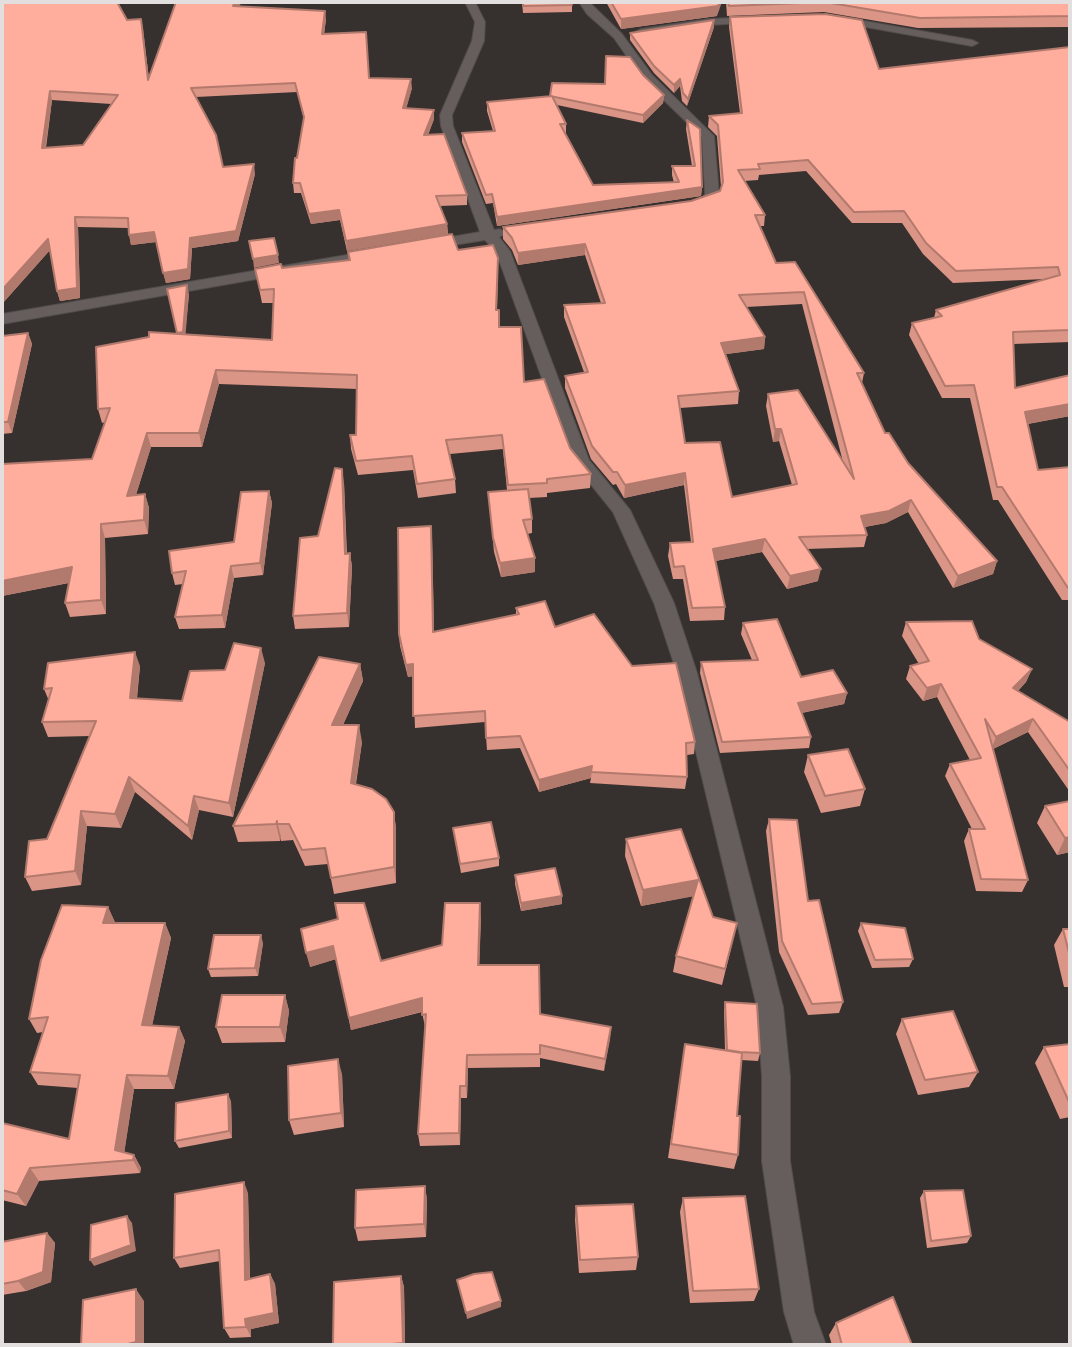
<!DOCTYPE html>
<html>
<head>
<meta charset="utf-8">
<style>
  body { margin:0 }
  #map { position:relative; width:1072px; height:1347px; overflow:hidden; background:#36302e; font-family:"Fira Sans Condensed",sans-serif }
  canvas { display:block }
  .frame { position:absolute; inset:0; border:4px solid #e3dfde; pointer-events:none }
</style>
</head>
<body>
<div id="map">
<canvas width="1072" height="1347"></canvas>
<div class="frame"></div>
</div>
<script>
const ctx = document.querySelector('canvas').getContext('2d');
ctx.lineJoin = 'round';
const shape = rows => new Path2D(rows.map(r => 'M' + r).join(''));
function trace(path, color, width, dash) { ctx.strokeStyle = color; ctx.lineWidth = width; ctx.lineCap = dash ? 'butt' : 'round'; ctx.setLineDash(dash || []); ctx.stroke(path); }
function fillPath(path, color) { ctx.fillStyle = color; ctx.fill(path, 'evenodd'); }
const minor = shape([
  [465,2,475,2,485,22,484,41,452,115,453,126,494,230,500,229,507,233,499,237,510,251,589,460,630,510,674,603,697,673,783,1007,790,1076,790,1161,814,1312,826,1345,794,1345,784,1312,762,1161,762,1076,757,1007,677,673,654,603,613,512,572,461,496,252,485,240,428,249,421,245,428,241,480,232,441,126,440,115,472,41,475,22,465,2],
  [579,2,589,2,622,34,652,75,714,136,719,194,714,204,691,210,684,206,703,198,705,194,702,137,644,81,614,38,587,14,579,2],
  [836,16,972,40,978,43,972,46,832,21,831,19,836,16],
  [758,17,762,18,762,22,709,25,641,35,635,32,641,29,709,19,758,17],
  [376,250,383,254,381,257,2,324,2,314,376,250]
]);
trace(minor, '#514c4a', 2);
fillPath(minor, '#655e5c');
fillPath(shape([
  [2,2,127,20,141,19,149,78,240,6,326,19,324,34,369,78,412,88,406,108,434,119,428,135,467,195,467,205,440,206,447,224,448,234,347,251,340,220,311,224,301,193,294,193,293,183,304,119,297,92,196,97,223,167,255,174,238,241,192,248,190,279,166,283,156,242,131,245,128,228,78,227,80,298,60,301,57,291,50,250,2,304],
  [52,100,111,104,83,145,46,148],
  [522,2,572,5,572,12,523,13],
  [606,2,611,2,717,16,621,29],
  [726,2,1070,2,1070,342,1013,344,1015,388,1070,375,1070,416,1028,424,1038,470,1070,467,1070,600,1062,600,998,500,993,500,970,398,942,398,909,335,912,323,934,318,936,310,1046,279,953,283,923,254,902,223,852,223,806,171,759,175,758,180,744,181,765,215,764,226,760,226,776,263,795,262,864,373,862,383,885,433,908,463,997,561,993,574,953,588,908,512,886,523,865,527,867,535,864,547,807,549,818,581,787,589,762,552,715,561,725,607,724,620,690,621,683,579,673,579,668,556,670,543,691,542,684,485,624,498,616,484,613,485,591,459,565,388,565,376,584,372,564,317,564,305,601,303,585,255,518,265,512,250,503,239,503,227,691,201,720,191,721,187,717,136,708,127,709,116,740,113,729,27,730,17,879,69,1070,47,1069,27,918,28,824,12,727,16],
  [802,304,843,462,768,394,766,406,773,442,779,441,792,485,732,497,685,443,680,408,738,404,739,391,726,354,764,349,765,337,746,307],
  [714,20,714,27,687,106,682,101,680,86,674,93,654,73,630,40,630,33],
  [643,75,664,95,663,103,643,123,557,105,566,124,566,133,565,133,593,185,674,183,672,175,672,166,692,166,686,129,687,120,702,187,701,196,497,226,493,203,486,204,462,142,462,133,493,131,487,111,487,102,550,97],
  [458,250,498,271,497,310,499,327,524,382,570,448,591,474,590,488,547,493,547,497,529,498,532,519,532,533,527,534,535,558,535,572,501,577,494,552,488,492,507,490,503,449,450,454,455,479,456,493,418,498,413,470,358,475,351,449,350,435,356,435,357,389,219,384,202,447,151,447,136,495,145,494,149,508,148,534,105,538,106,614,70,617,65,603,69,583,2,596,2,464,92,459,105,422,102,423,98,409,178,334,167,289,189,294,185,334,272,340,274,303,262,303,255,269,282,268,349,260,348,252],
  [28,333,32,344,12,433,2,434,2,336],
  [344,483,347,554,350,553,352,567,349,627,295,629,293,616,318,536],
  [269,491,272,503,263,575,234,578,225,628,179,629,175,617,183,584,175,585,172,573,234,542],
  [432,538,434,632,516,615,516,608,632,666,695,742,694,754,687,755,687,777,685,789,590,783,591,778,539,792,520,748,487,750,485,722,415,728,413,676,408,677,400,646,399,634],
  [906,622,979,639,1032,669,1026,682,1018,691,1070,722,1070,792,1028,732,993,749,1028,880,1022,892,976,891,964,841,969,829,972,829,945,776,950,764,970,760,937,697,923,701,906,679,910,666,919,664,902,636],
  [743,623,801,677,847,693,844,704,802,713,811,737,809,748,720,753,700,673,701,662,752,660,741,634],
  [265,663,233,817,199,810,192,840,135,792,121,828,87,826,81,885,32,891,25,877,47,839,90,736,48,737,42,722,49,701,44,689,140,666,137,699,182,701,225,670],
  [360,664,363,681,343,725,362,742,356,784,394,812,396,829,396,883,334,894,328,864,305,866,293,840,281,841,281,837,280,841,238,842,233,826],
  [808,755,865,789,860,806,821,813,804,772],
  [1070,801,1070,852,1057,855,1037,823,1045,806],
  [769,819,808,901,843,1002,839,1013,808,1015,779,952,766,831],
  [453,828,499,858,499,866,461,873],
  [681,829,713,917,733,940,722,985,673,972,676,956,693,896,641,906,625,856,626,839],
  [515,875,562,896,562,904,521,911,515,884],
  [108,907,115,923,165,923,171,938,152,1026,179,1027,185,1041,174,1089,134,1089,124,1153,134,1155,141,1168,140,1173,39,1181,26,1206,2,1200,2,1123,69,1139,78,1088,38,1085,30,1072,43,1032,37,1033,29,1019],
  [481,916,479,965,540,1014,611,1027,604,1071,540,1058,540,1067,468,1068,467,1098,461,1098,460,1145,420,1146,418,1134,425,1027,422,1012,351,1030,336,959,310,967,338,919,381,961,442,945],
  [861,923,913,959,909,967,872,968,858,931],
  [1063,929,1070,929,1070,987,1064,987,1054,945],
  [263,943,258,976,211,977,208,969],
  [285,995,289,1011,285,1042,222,1043,216,1027],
  [725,1002,760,1053,758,1061,741,1060,737,1116,738,1155,734,1169,668,1158,685,1044,725,1050,724,1010],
  [902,1019,978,1072,969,1087,918,1095,896,1034],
  [1070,1044,1070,1117,1060,1119,1035,1063,1044,1047],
  [342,1074,344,1127,294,1135,289,1120],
  [231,1101,232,1138,179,1148,175,1141],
  [425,1186,427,1200,426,1237,358,1241,355,1228],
  [924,1191,971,1236,967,1243,927,1248,920,1198],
  [248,1193,250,1279,270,1274,275,1284,279,1323,251,1329,251,1337,230,1338,224,1328,220,1261,180,1268,174,1258],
  [683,1198,759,1289,754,1301,690,1303,680,1212],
  [576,1206,638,1257,636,1270,579,1273,575,1220],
  [47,1233,55,1243,51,1282,26,1291,2,1295,2,1242],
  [401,1276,404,1287,405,1345,333,1345],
  [836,1323,912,1345,832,1345,829,1335]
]), '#db9586');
fillPath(shape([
  [235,2,242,2,234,14,233,6],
  [722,2,717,16,621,29,621,19],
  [325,11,326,19,323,43,322,34],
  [141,19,143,28,150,89,148,80],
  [714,20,714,27,687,106,688,99],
  [411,79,412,88,404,117,403,108],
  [680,79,680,86,674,93,674,85],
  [50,91,52,100,44,158,42,148],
  [664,95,663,103,643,123,643,115],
  [434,110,434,119,424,145,424,135],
  [254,164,255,174,238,241,192,248,190,279,166,283,163,273,190,238],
  [702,187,701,196,497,226,497,217],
  [339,210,340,220,311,224,309,214],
  [75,217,78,227,80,298,60,301,57,291],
  [447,224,448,234,347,251,346,241],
  [154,232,156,242,131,245,129,235],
  [48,239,51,249,2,304,2,290],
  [585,244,585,255,518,265,518,253],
  [278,255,279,263,254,268,253,259],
  [187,285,189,294,185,341,183,332],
  [28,333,32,344,12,433,8,422],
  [765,337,764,349,720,355,721,343],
  [216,370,219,384,202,447,199,433],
  [1070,404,1070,416,1021,425,1025,412],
  [775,429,781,429,779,441,773,442],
  [147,433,151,447,131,510,127,496],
  [342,469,344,483,347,567,345,554],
  [685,473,684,485,624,498,625,485],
  [269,491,272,503,263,575,260,563],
  [145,494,149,508,148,534,144,520],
  [911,500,908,512,886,523,858,528,861,516],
  [101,524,105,538,106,614,101,600],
  [431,526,432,538,434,644,433,632],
  [765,539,762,552,711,562,713,549],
  [350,553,352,567,349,627,347,613],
  [535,558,535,572,501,577,500,563],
  [997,561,993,574,953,588,958,576],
  [231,566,234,578,225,628,222,615],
  [72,567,77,581,2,596,2,581],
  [821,569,818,581,787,589,790,576],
  [261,648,265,663,233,817,229,803],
  [135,652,140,666,135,713,130,698],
  [360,664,363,681,335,742,332,725],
  [413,664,414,676,408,677,406,665],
  [1032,669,1026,682,1008,701,1013,688],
  [941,684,937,697,923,701,927,688],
  [847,693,844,704,795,714,798,703],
  [1033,719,1028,732,991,750,996,737],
  [359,725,362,742,353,800,351,783],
  [592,766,591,778,539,792,539,780],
  [129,777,135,792,121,828,115,814],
  [194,796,199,810,192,840,188,826],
  [81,811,87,826,81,885,75,871],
  [394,812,396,829,396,883,394,867],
  [277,821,281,837,280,841,276,824],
  [1070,837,1070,852,1057,855,1065,838],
  [698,880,695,896,641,906,643,890],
  [562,896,562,904,521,911,521,903],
  [480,903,481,916,479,979,478,965],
  [108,907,115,922,109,938,103,923],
  [165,923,171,938,149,1039,142,1025],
  [261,935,263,943,258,976,255,968],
  [333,946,336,959,310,967,306,953],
  [285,995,289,1011,285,1042,280,1027],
  [422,998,424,1011,351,1030,349,1018],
  [179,1027,185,1041,174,1089,168,1076],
  [611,1027,610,1040,604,1071,605,1059],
  [467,1055,468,1068,467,1098,466,1086],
  [338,1059,342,1074,344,1127,341,1113],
  [127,1075,134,1089,123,1161,115,1150],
  [460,1086,461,1098,460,1145,459,1133],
  [228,1094,231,1101,232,1138,229,1131],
  [134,1155,141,1168,140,1173,133,1160],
  [30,1168,39,1181,26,1206,17,1194],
  [244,1182,248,1193,250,1291,245,1280],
  [425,1186,427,1200,426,1237,424,1224],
  [127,1216,132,1223,136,1251,94,1266,90,1260],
  [47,1233,55,1243,51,1282,26,1291,18,1281],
  [270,1274,275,1284,279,1323,251,1329,251,1337,246,1327,245,1319],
  [401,1276,404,1287,405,1345,404,1345,403,1343],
  [136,1289,144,1301,144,1345,123,1345],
  [501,1301,501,1307,467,1319,466,1313]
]), '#b2796d');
const building = shape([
  [2,2,117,2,127,20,141,19,148,80,176,2,235,2,233,6,325,11,322,34,366,32,369,78,411,79,403,108,434,110,424,135,444,134,467,195,436,196,447,224,346,241,339,210,309,214,300,183,293,183,295,158,297,158,304,117,295,83,191,88,216,135,223,167,254,164,236,231,190,238,188,269,163,273,154,232,129,235,128,218,75,217,77,288,57,291,48,239,2,290,2,2],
  [50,91,118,95,83,145,42,148,50,91],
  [523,2,570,2,572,5,523,6,523,2],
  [611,2,720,2,718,6,621,19,611,2],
  [728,2,1070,2,1070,16,920,18,825,2,729,6,728,2],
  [825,14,862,20,879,69,1070,47,1070,330,1013,332,1015,388,1070,375,1070,404,1025,412,1038,470,1070,467,1070,588,1068,588,1002,487,997,487,974,385,945,386,912,323,942,316,936,310,1060,275,1058,267,956,271,926,243,904,211,854,212,808,160,758,164,760,169,738,170,765,215,755,215,776,263,795,262,864,373,857,373,885,433,889,433,908,463,997,561,958,576,911,500,889,511,861,516,867,535,799,537,821,569,790,576,765,539,713,549,725,607,692,608,684,566,674,567,670,543,693,542,685,473,625,485,617,472,613,472,592,446,565,376,588,372,564,305,605,303,585,244,518,253,512,238,503,227,691,201,720,191,723,182,718,125,709,116,742,113,730,17,825,14],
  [804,292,854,479,798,390,768,394,775,429,781,429,797,484,732,497,720,442,685,443,678,396,739,391,721,343,765,337,739,295,804,292],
  [714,20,688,99,683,93,680,79,674,85,654,66,630,33,714,20],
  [606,56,630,57,643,75,664,95,643,115,550,96,552,83,605,84,606,56],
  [552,96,566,124,560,124,593,185,679,182,672,166,695,166,687,120,700,129,702,187,497,217,492,194,486,195,462,133,495,131,487,102,552,96],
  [452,234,458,250,493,245,498,258,496,310,499,310,499,327,521,327,524,382,544,379,570,448,591,474,547,479,547,483,508,485,502,435,446,440,455,479,417,484,412,456,356,461,350,435,356,435,357,375,216,370,199,433,147,433,127,496,145,494,144,520,101,524,101,600,65,603,72,567,2,581,2,464,92,459,110,408,98,409,96,347,149,337,149,332,272,340,274,289,260,290,255,269,281,264,282,268,350,260,348,252,452,234],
  [274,238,278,255,253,259,249,241,274,238],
  [187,285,183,332,177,333,167,289,187,285],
  [28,333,8,422,2,422,2,336,28,333],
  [335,468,342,469,345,554,350,553,347,613,293,616,300,538,318,536,335,468],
  [528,489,532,519,523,520,535,558,500,563,493,538,488,492,528,489],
  [269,491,260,563,231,566,222,615,175,617,186,571,172,573,169,551,234,542,241,492,269,491],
  [431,526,433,632,519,614,516,608,545,601,555,627,594,614,632,666,676,663,695,742,686,743,687,777,591,772,592,766,539,780,520,736,486,738,485,711,413,716,413,664,406,665,399,634,398,528,431,526],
  [777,619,801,677,833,670,847,693,798,703,811,737,722,742,701,662,758,660,743,623,777,619],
  [972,621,979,639,1032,669,1013,688,1070,722,1070,771,1033,719,996,737,985,719,1028,880,981,879,969,829,985,829,950,764,981,758,941,684,927,688,910,666,929,661,906,622,972,621],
  [234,643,261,648,229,803,194,796,188,826,129,777,115,814,81,811,75,871,25,877,29,841,47,839,96,721,42,722,52,688,44,689,48,663,135,652,130,698,182,701,190,671,225,670,234,643],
  [319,657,360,664,332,725,359,725,351,783,372,789,386,799,394,812,394,867,331,878,325,848,302,850,289,824,277,824,277,821,276,824,233,826,319,657],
  [848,749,865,789,825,796,808,755,848,749],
  [1070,801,1070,837,1065,838,1045,806,1070,801],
  [769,819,797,820,808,901,819,900,843,1002,812,1004,782,941,769,819],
  [491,822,499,858,460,864,453,828,491,822],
  [681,829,713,917,737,923,725,969,676,956,698,880,643,890,626,839,681,829],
  [555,868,562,896,521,903,515,875,555,868],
  [335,903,364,903,381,961,442,945,445,903,480,903,478,965,539,965,540,1014,611,1027,605,1059,540,1045,540,1054,467,1055,466,1086,460,1086,459,1133,418,1134,426,1014,422,1015,422,998,349,1018,333,946,306,953,301,929,338,919,335,903],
  [62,905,108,907,103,923,165,923,142,1025,179,1027,168,1076,127,1075,115,1150,134,1155,133,1160,30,1168,17,1194,2,1190,2,1123,69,1139,80,1075,30,1072,48,1017,29,1019,41,960,62,905],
  [861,923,905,928,913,959,875,960,861,923],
  [1063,929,1070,929,1070,957,1063,929],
  [214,935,261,935,255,968,208,969,214,935],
  [222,995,285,995,280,1027,216,1027,222,995],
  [725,1002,757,1004,760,1053,740,1052,727,1050,725,1002],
  [953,1011,978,1072,925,1080,902,1019,953,1011],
  [685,1044,742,1053,737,1116,740,1116,738,1155,671,1144,685,1044],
  [1070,1044,1070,1104,1044,1047,1070,1044],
  [338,1059,341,1113,289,1120,288,1066,338,1059],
  [228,1094,229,1131,175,1141,176,1103,228,1094],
  [244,1182,245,1280,270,1274,274,1313,245,1319,246,1327,224,1328,219,1250,174,1258,175,1194,244,1182],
  [425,1186,424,1224,355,1228,356,1190,425,1186],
  [963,1190,971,1236,931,1241,924,1191,963,1190],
  [745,1196,759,1289,693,1291,683,1198,745,1196],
  [633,1204,638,1257,580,1260,576,1206,633,1204],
  [127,1216,131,1245,90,1260,91,1225,127,1216],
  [47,1233,43,1272,18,1281,2,1284,2,1242,47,1233],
  [492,1272,501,1301,466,1313,457,1280,474,1274,492,1272],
  [401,1276,403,1343,380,1345,333,1345,334,1282,401,1276],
  [136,1289,136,1342,123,1345,81,1345,83,1300,136,1289],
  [893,1297,912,1345,842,1345,836,1323,893,1297]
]);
fillPath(building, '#ffad9c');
trace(building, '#b2796d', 2);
</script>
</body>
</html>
